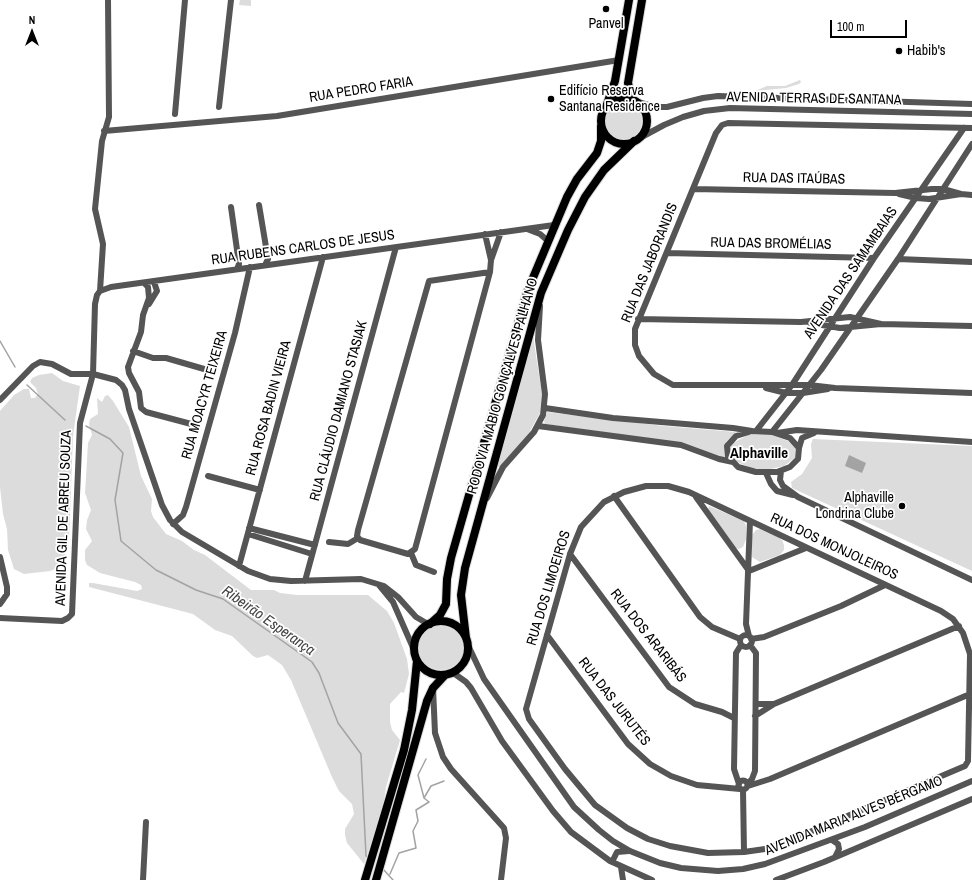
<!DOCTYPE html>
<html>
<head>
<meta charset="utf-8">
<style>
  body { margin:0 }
  #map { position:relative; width:972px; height:880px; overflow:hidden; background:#fff; font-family:"Archivo Narrow",sans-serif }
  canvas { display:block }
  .north { position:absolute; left:12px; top:12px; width:40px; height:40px; -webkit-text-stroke:3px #fff; paint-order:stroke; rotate:0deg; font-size:11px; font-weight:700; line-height:16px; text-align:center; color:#000 }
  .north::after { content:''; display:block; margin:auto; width:14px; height:18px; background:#000; clip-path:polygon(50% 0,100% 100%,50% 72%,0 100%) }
  .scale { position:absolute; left:830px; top:20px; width:77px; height:18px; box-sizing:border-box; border:2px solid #000; border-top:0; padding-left:5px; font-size:12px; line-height:14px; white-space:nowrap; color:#000; -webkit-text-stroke:3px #fff; paint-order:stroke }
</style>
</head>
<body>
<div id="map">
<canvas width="972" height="880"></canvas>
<div class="north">N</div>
<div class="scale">100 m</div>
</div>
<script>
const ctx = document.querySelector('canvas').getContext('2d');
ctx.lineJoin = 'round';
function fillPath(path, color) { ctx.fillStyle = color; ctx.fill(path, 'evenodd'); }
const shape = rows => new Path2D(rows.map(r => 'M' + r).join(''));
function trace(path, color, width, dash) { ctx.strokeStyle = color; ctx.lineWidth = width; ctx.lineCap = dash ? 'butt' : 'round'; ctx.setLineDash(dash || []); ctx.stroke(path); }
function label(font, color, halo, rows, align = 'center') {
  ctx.font = font + ' "Archivo Narrow",sans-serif'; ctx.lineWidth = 3.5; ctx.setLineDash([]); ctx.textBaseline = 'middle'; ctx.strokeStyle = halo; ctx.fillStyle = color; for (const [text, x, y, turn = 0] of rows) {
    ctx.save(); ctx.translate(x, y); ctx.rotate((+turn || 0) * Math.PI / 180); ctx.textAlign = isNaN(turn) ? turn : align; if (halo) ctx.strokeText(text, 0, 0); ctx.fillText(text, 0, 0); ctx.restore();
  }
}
fillPath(shape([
  [240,0,251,0,251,6,239,5],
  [800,80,801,82,799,84,786,88,755,91,767,86,785,86],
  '604 121a19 19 0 1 1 38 0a19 19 0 1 1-38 0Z',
  [533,336,542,393,540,413,529,433,500,467,497,467],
  [52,373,63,381,80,386,73,436,69,539,64,559,58,568,50,571,24,574,14,569,8,550,7,529,3,514,0,487,0,411,14,395,24,389,29,389,31,398,35,398,38,394,36,388,30,382,32,378,39,375],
  [108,395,113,401,129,427,141,476,152,499,151,511,153,517,166,534,182,541,194,550,205,555,251,590,274,590,280,593,297,595,368,595,387,611,394,623,407,659,409,674,404,693,401,692,390,704,390,722,392,730,400,740,386,787,382,814,377,825,364,864,347,843,345,835,345,829,354,814,352,804,339,791,332,777,291,680,282,665,268,655,257,658,253,656,232,636,215,630,193,614,89,587,89,583,93,583,137,591,142,589,141,585,135,582,100,573,87,565,85,560,85,550,92,541,86,529,87,520,91,510,85,493,88,443,92,435,89,424,90,419,98,414,97,398,102,402,105,396],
  [547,412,664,426,736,432,726,442,725,457,723,458,683,443,545,424,544,421],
  [761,434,772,435,788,441,796,449,795,458,784,466,766,470,751,468,737,462,731,455,730,448,733,443,748,435],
  [813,439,972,446,972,571,792,488,791,482,802,474,812,458,811,444],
  [709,506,744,521,746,526,746,539,743,547,739,549,735,548,708,509],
  [760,529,778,537,782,540,784,545,784,550,780,555,760,562,752,557,752,535,756,530],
  '418 647a23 23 0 1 1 46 0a23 23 0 1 1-46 0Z'
]), '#dcdcdc');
fillPath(shape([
  [849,455,866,463,862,473,845,466]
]), '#a3a3a3');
trace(shape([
  [0,341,15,367],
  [27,385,65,420],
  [86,426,110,439,123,453,115,500,121,541,156,570,196,590,223,599,312,662,319,673,338,723,361,754,366,856,369,858],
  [424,798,431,786,444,781],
  [383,869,393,880],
  [390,874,399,853,416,848,413,831,418,821,416,810,429,802,424,798,418,775,426,759]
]), '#a3a3a3', 1.5);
const major = shape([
  '601 121a23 23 0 1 1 46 0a23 23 0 1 1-46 0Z',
  [632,99,628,83,642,0],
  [607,104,615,81,629,0],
  '414 648a27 27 0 1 1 54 0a27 27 0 1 1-54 0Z',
  [430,624,440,615,446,604,447,579,451,558,527,292,567,197,577,179,597,153,601,141,601,126],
  [466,638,461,595,465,568,541,293,568,230,585,197,604,170,634,141],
  [365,880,404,750,412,710,417,661],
  [376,880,427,701,433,688,445,675]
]);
trace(major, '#dbdbdb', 10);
trace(shape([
  [638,102,655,107,667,107,703,98,718,96,972,104],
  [219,107,231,0],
  [175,114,185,0],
  [972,128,728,123,722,125,716,133,635,329,635,345,639,356,654,374,673,385,809,385,835,388,972,393],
  [104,131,277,116,619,60],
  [638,139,664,125,683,117,704,111,730,108,972,114],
  [693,189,895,193,932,189,943,189,961,194],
  [899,194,916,198,929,199,961,194,972,195],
  [259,205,268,259,265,265],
  [231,207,239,264,237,269],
  [527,229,540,234,548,241],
  [485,234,491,260],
  [667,253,874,258],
  [898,259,972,262],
  [490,272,429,281,358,530,357,536,360,540,408,554,415,549,490,272,491,260,501,232],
  [144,283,148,287,149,298,143,315,141,332,128,367,129,373,139,392,141,408,146,412,195,425],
  [100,291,103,244,95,209,102,141,109,117,108,0],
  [149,304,157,291,154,282],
  [638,319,801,322,850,317,881,324],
  [810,323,840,328,881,324,972,326],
  [133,351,153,358,166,358,211,371],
  [766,388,786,393,803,393,828,389],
  [0,400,33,366,40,362,52,364,71,374,93,374,116,380,122,385,125,390,129,409,162,505,170,520,182,532,248,571,270,579,291,581,361,579,384,586,398,597,416,617,428,624],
  [545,408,613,418,733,428,752,431],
  [538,426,681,445,719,459,733,462],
  [752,431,772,432,790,438,799,448,798,459,790,467,777,472,756,472,738,467,728,456,727,446,736,436,752,431],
  [756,431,792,385,874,258,964,128],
  [772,432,821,370,898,259,972,144],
  [777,433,797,430,972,442],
  [799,448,802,438,814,433],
  [781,471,780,480,783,486,798,497,972,580],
  [766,473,771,484,777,491,793,495],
  [208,476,260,490],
  [646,486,668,486,689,492,941,611,953,619,963,633,970,654,968,761,965,766,784,843,765,849,744,852,708,853,670,846,648,839,627,828,595,805,565,769,529,719,526,709,570,554,581,527,604,502,624,492,646,486],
  [614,496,700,617,712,627,740,639],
  [696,497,749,571],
  [487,498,503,467,534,432,543,415,545,394,538,340,540,306],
  [173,524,183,515,186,507,235,333,250,267],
  [249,528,315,545],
  [248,534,312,554],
  [329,542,348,544,358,538],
  [411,553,416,565,434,572],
  [570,554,669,687,695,704,722,712,734,718],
  [0,557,7,587,7,594,0,604],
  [239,566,323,257],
  [749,571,806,548],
  [305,581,396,247],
  [379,585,393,602,414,650],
  [0,618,62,621,68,618,72,614,80,423,93,374,95,304,97,295,100,291,111,287,554,225],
  [547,635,628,744,650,764,671,776,697,785,740,789],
  '740 641a6 6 0 1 1 12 0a6 6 0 1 1-12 0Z',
  [749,636,746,624,750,521],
  [751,639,764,637,841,606,885,585],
  [467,643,484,679,574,807,599,830,613,841,630,851,660,863,681,868,718,871,743,869,765,864,865,827,972,781],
  [452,672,466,682,471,688,502,741,553,811,571,832,610,861,652,880],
  [433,688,435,733,443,757,451,769,504,828,506,838,501,880],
  [756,704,774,704],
  [755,716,774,704,959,626],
  '738.5 785a4.5 4.5 0 1 1 9 0a4.5 4.5 0 1 1-9 0Z',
  [748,783,752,779,755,771,756,653,750,645],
  [739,784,734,769,735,709,736,653,741,645],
  [748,786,770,779,970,694],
  [743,790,744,852],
  [832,840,838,844,839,849,835,857],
  [612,862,617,852,629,851],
  [621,867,623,880],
  [143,880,146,822],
  [776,880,824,862,972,799]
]), '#555', 6);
trace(major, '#000', 8);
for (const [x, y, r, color] of [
  [606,9,4,"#000"],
  [899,51,4,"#000"],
  [551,99,4,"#000"],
  [902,506,4,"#000"]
]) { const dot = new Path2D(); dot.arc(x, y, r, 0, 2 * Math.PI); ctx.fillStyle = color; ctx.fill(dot); trace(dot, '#fff', 1.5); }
label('14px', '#000', '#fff', [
  ["Panvel",606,24,"center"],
  ["Habib's",907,51],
  ["Edifício Reserva",559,91],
  ["Santana Residence",559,107],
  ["Alphaville",894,498,"right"],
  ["Londrina Clube",894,514,"right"]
], 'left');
label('14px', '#000', '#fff', [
  ["RUA PEDRO FARIA",361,90,-9],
  ["AVENIDA TERRAS DE SANTANA",814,99,1],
  ["RUA DAS ITAÚBAS",794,179,1],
  ["RUA DAS BROMÉLIAS",771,244,1],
  ["RUA RUBENS CARLOS DE JESUS",303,248,-8],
  ["RUA DAS JABORANDIS",650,263,-68],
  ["AVENIDA DAS SAMAMBAIAS",851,273,-56],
  ["RODOVIA MABIO GONÇALVES PALHANO",503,386,-74],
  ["RUA MOACYR TEIXEIRA",205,395,-74],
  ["RUA ROSA BADIN VIEIRA",269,408,-75],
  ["RUA CLÁUDIO DAMIANO STASIAK",339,411,-75],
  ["AVENIDA GIL DE ABREU SOUZA",64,518,-88],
  ["RUA DOS MONJOLEIROS",834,547,25],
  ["RUA DOS LIMOEIROS",549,588,-73],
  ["RUA DOS ARARIBÁS",648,636,52],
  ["RUA DAS JURUTÉS",614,702,52],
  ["AVENIDA MARIA ALVES BÉRGAMO",854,816,-22]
]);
label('bold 15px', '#000', '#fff', [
  ["Alphaville",759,454]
]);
label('italic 15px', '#444', '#fff', [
  ["Ribeirão Esperança",268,621,35]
]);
</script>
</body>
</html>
